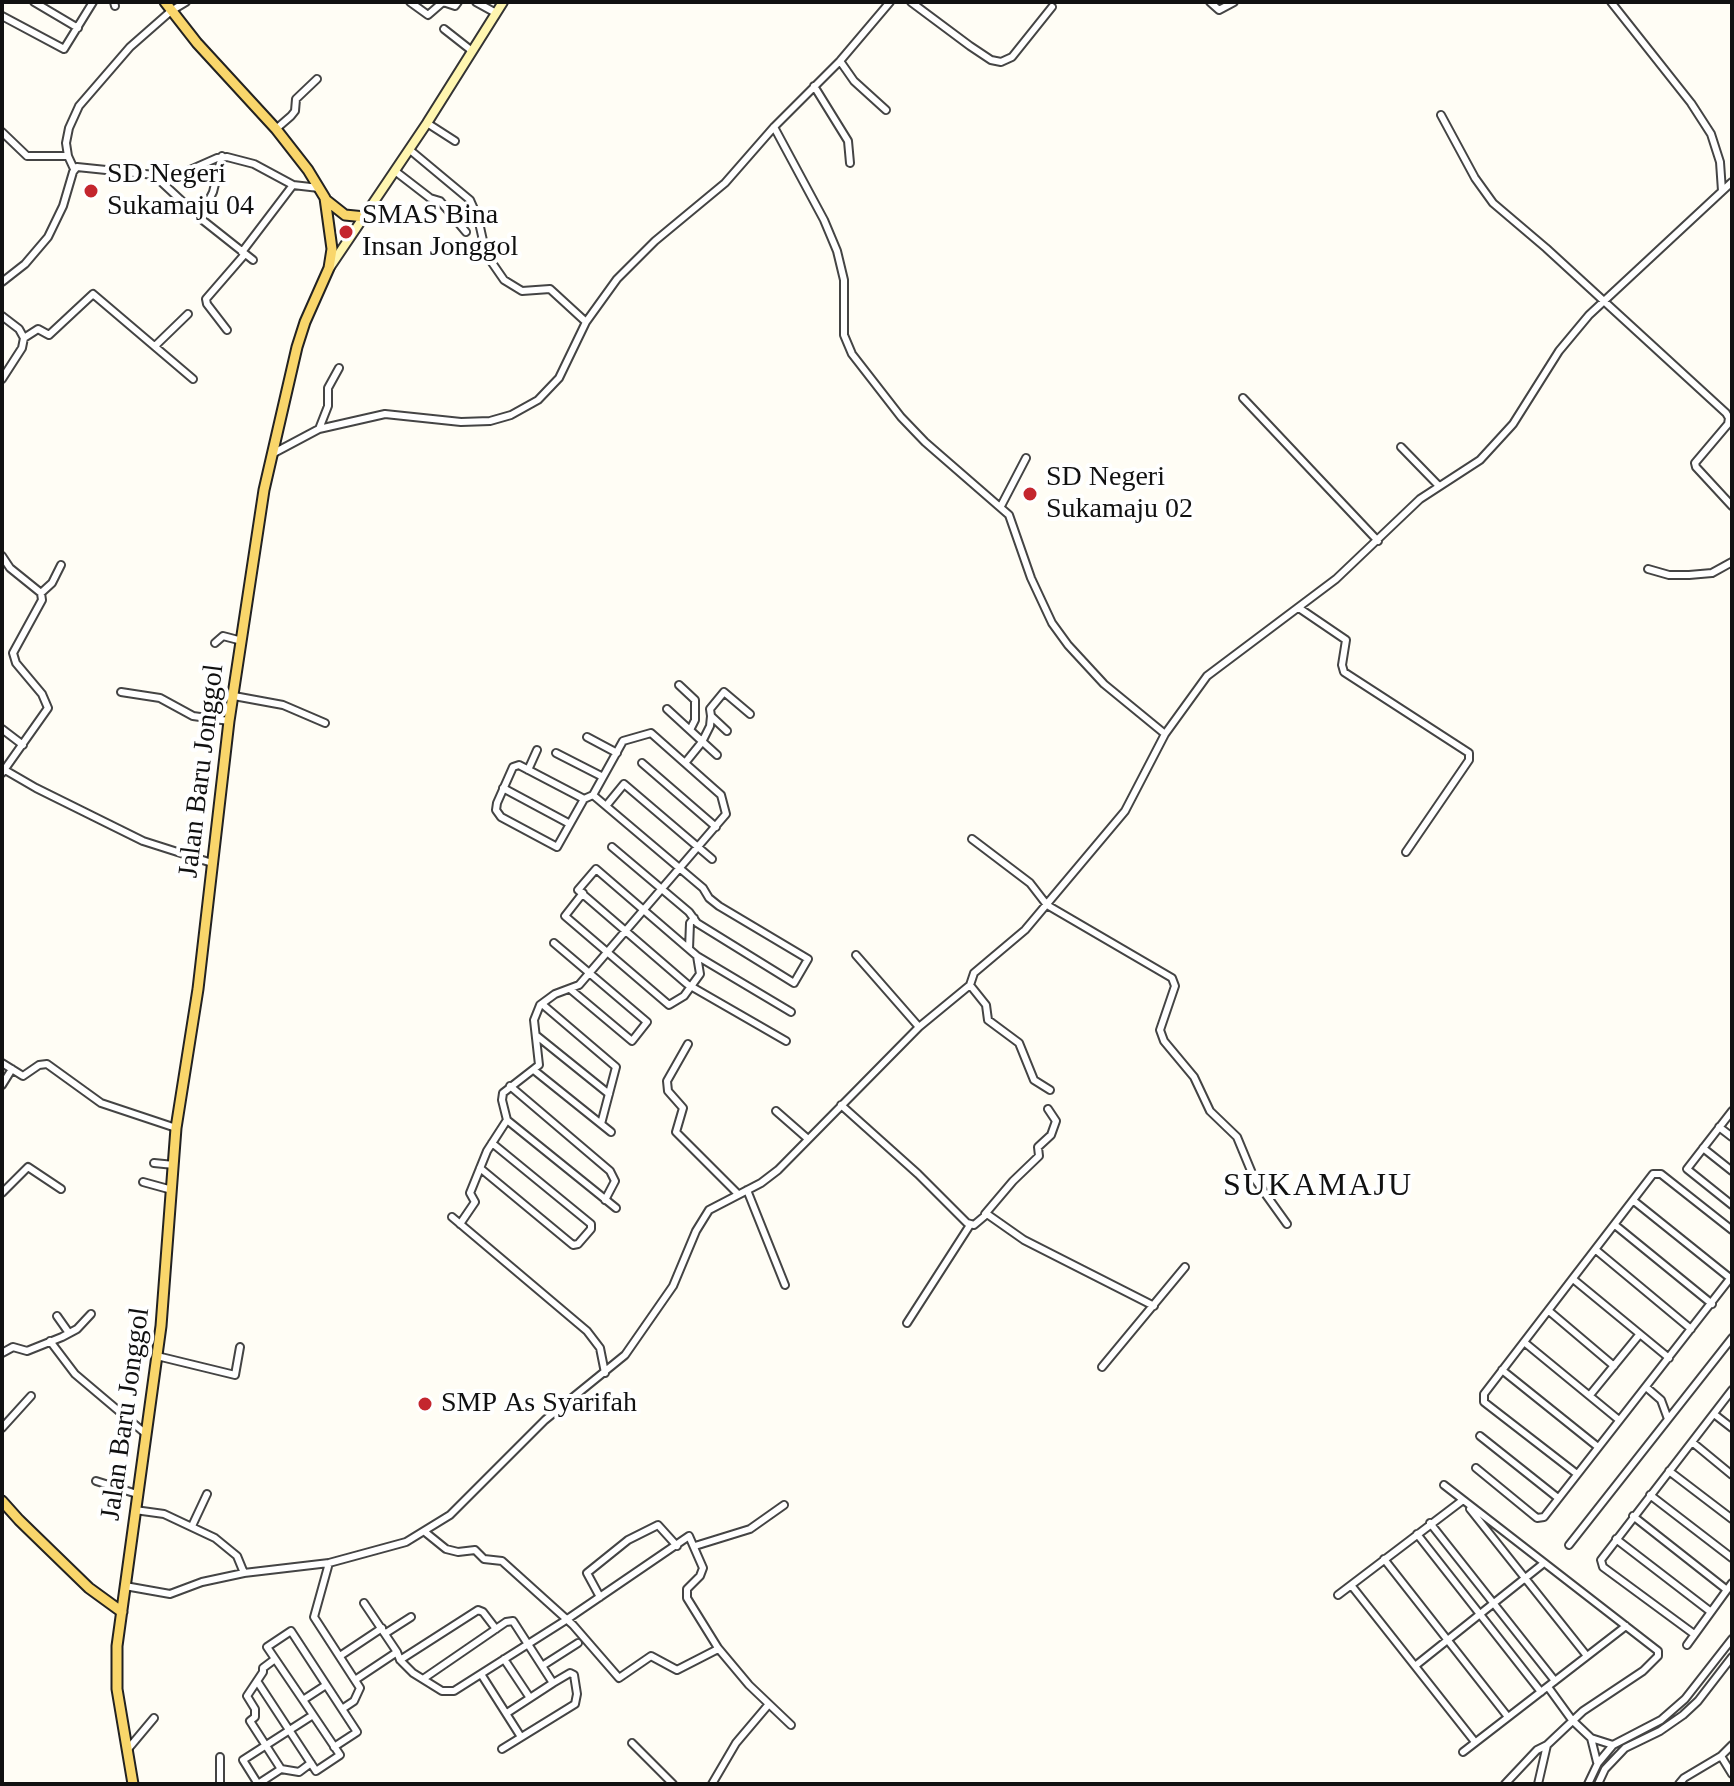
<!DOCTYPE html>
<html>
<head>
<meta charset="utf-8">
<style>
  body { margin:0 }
  #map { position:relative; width:1734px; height:1786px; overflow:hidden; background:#fffdf5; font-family:Georgia,serif }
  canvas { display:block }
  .frame { position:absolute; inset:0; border:4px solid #111; pointer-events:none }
</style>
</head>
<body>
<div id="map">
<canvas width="1734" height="1786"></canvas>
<div class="frame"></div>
</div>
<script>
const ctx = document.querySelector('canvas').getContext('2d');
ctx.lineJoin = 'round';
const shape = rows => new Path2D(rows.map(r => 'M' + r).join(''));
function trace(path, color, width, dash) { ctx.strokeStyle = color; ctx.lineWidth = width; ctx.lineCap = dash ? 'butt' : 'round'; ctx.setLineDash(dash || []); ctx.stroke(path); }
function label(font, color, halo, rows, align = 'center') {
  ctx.font = font + ' Georgia,serif'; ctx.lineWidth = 8; ctx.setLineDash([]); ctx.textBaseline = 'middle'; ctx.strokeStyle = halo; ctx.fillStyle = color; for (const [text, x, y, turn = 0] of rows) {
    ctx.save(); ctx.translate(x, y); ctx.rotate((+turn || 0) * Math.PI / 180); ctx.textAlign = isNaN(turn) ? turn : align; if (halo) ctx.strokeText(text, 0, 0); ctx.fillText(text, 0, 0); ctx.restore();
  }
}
const street = shape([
  [34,2,78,28],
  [114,2,115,6],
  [410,2,428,15,443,2,455,6,458,2],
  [476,2,496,13],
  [911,2,970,46,991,60,1001,62,1012,57,1052,7],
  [1210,2,1219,10,1234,2],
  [1611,2,1691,103,1711,134,1720,162,1722,191],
  [2,16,64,49,93,2],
  [444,29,472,51],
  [840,61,854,81,886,110],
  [814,86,848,141,850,163],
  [1441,115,1475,178,1493,203,1546,248,1726,413,1729,418,1728,424,1695,463,1696,467,1732,506],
  [427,123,455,141],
  [774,127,824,220,837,251,844,280,844,335,852,354,901,417,925,442,1009,515,1031,578,1052,623,1068,645,1104,684,1165,734],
  [276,129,291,116,295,111,296,99,317,79],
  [2,132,27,156,68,156],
  [410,150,470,200,478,218,486,254,504,280,522,291,550,289,586,322],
  [74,169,68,156,66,143,69,128,79,106,130,47,171,11,186,2],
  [395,171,430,198,440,201,466,232],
  [155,176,200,218,253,260],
  [200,218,213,192,222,156],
  [242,252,293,185],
  [2,282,25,264,48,237,63,206,73,172,77,167,174,177,217,158,227,157,254,164,293,185,319,188],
  [2,316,19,329,24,338,22,348,2,379],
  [227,330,207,304,206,299,245,254],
  [24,338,38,329,49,335,93,294,193,379],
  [155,346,188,314],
  [1243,398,1378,541],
  [319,429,328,406,328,388,339,368],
  [1401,447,1438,485],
  [272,454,319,429,385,414,461,422,490,421,511,415,538,400,559,378,586,322,617,279,655,241,725,183,774,127,840,61,890,2],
  [1001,506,1026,458],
  [2,556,10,568,41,593,42,600,13,653,16,663,42,694,48,708,2,773],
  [1648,569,1669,575,1689,575,1712,573,1732,562],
  [41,593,52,583,61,565],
  [1299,608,1346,640,1342,665,1344,672,1469,753,1469,760,1406,852],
  [215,643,223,636,242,641],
  [679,685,695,700,695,720,690,730],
  [121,692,160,698,193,716,229,721],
  [234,696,283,705,325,723],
  [667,709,717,755],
  [2,729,23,745],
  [727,731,711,716,710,709,724,692,750,714],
  [587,737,617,753],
  [556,753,603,777],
  [642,763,716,827],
  [685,763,702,742,710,726,711,716],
  [5,770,36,788,143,841,212,863],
  [528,770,537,750],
  [503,788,570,824],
  [584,799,519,765,513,767,497,803,496,810,501,817,557,847,584,799,593,795],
  [972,839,1030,883,1047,905,1172,978,1175,986,1160,1030,1164,1041,1194,1077,1210,1111,1237,1137,1254,1178,1287,1224],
  [612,847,689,912,697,923,794,983,808,959,719,906,709,898,703,888,606,806,624,784,712,859],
  [583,893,565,916,669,1005,684,996,700,974,697,956],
  [554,943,647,1022,632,1041,570,989],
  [689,949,690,923,694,918],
  [856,955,919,1027],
  [970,985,986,1005,988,1020,1019,1043,1034,1080,1050,1090],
  [542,1004,616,1067,601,1124],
  [537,1036,609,1094],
  [786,1041,687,984,578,890,596,869,697,956,791,1012],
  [688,1044,667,1081,668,1091,683,1108,676,1132,738,1194],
  [2,1063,23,1076,39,1065,47,1064,101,1103,176,1128],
  [535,1071,611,1132],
  [2,1085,12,1069],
  [510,1086,610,1171,615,1181,605,1200],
  [841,1105,918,1174,967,1223,974,1225,987,1214,1024,1240,1154,1306],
  [776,1111,808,1139],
  [1732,1111,1687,1169,1732,1205],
  [507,1120,616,1208],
  [1719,1127,1732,1137],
  [1703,1148,1732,1171],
  [154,1163,174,1165],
  [480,1168,573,1245,578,1244,591,1229,591,1224,492,1143],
  [143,1182,172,1190],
  [747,1190,785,1285],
  [2,1193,28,1167,61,1189],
  [1634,1201,1730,1278],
  [985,1214,1013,1181,1039,1156,1038,1147,1051,1135,1056,1121,1048,1109],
  [452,1217,587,1331,600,1348,605,1373],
  [460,1224,475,1202,470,1193,487,1151,507,1120,502,1100,503,1093,539,1065,534,1020,540,1005,555,994,579,985,726,814,721,795,651,733,623,741,593,795,606,806],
  [1615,1225,1712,1304],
  [1596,1250,1691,1329],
  [1573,1279,1669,1358],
  [1549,1311,1614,1366],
  [57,1316,69,1333],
  [907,1323,970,1225],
  [50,1341,75,1374,146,1434],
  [1524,1342,1619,1420],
  [2,1353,13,1347,27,1351,62,1337,77,1329,91,1314],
  [157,1356,235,1375,240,1347],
  [1102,1367,1185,1267],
  [1502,1370,1598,1447],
  [1646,1387,1661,1400,1668,1419],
  [1590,1395,1639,1335],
  [1714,1414,1732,1428],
  [2,1428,31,1396],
  [1480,1436,1558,1498],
  [1692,1442,1732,1475],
  [1476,1468,1537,1518,1544,1517,1732,1276],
  [1669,1471,1732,1519],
  [1577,1474,1484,1402,1484,1394,1653,1174,1661,1174,1732,1230],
  [96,1481,137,1494],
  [1444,1485,1658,1651,1658,1656,1643,1671,1583,1711,1547,1745,1537,1750,1505,1784],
  [1650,1495,1732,1558],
  [1470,1509,1587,1656],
  [135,1510,164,1514,215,1538,237,1556,244,1573],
  [1633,1516,1727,1590],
  [1430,1523,1555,1681],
  [192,1526,207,1494],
  [425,1532,446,1549,458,1552,475,1550,484,1559,502,1561,573,1625,619,1678,651,1656,677,1670,718,1649],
  [1417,1534,1541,1692],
  [1616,1539,1711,1612],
  [1569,1545,1732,1338],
  [695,1546,750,1529,784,1505],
  [1384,1559,1508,1717],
  [329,1563,314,1617,360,1688,354,1701,342,1709],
  [1351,1585,1475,1742],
  [125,1586,170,1594,202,1582,244,1573,329,1563,406,1542,450,1515,545,1420,625,1355,673,1286,696,1231,709,1210,761,1183,778,1170,919,1027,970,985,974,973,1025,930,1125,811,1165,734,1207,676,1336,579,1420,499,1480,460,1513,424,1559,351,1589,315,1732,182],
  [1338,1595,1463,1500],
  [600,1597,587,1573,628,1540,658,1525,677,1546],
  [364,1603,397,1652],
  [386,1633,411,1617],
  [1694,1634,1603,1567,1601,1560,1732,1390],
  [1687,1645,1732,1583],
  [340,1656,382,1628],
  [275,1659,263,1668,263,1672,247,1696,255,1709,255,1717,250,1721,281,1769],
  [504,1659,530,1698],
  [400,1660,478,1610,483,1612,496,1629],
  [542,1666,578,1643],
  [1415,1666,1544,1563],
  [481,1674,521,1737],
  [423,1679,506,1622,513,1621,553,1683,507,1713],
  [355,1680,397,1652,400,1660,413,1673,442,1691,454,1691,566,1620,689,1536,703,1568,700,1576,687,1589,687,1598,718,1648,749,1685,791,1725],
  [257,1681,316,1771,340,1755,303,1700,267,1647,291,1631,357,1732,334,1747],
  [1548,1687,1572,1720,1591,1738,1613,1745],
  [303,1700,326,1685],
  [1591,1738,1597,1762],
  [632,1743,673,1784],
  [128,1749,154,1718],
  [502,1749,575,1704,577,1694,574,1675,570,1673,553,1683],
  [1463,1752,1626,1626],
  [1721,1756,1732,1774],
  [220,1757,220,1784],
  [311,1763,299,1772,281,1769,258,1784,243,1760,313,1715],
  [712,1784,736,1743,769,1704],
  [1538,1784,1547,1745],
  [1588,1784,1598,1763,1613,1745,1661,1720,1685,1699,1732,1639],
  [1598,1784,1605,1769,1625,1748,1660,1731,1683,1715,1698,1701,1732,1657],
  [1679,1784,1684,1778,1721,1756,1732,1745]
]);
const secondary = shape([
  [330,267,427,123,503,2]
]);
const primary = shape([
  [326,200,345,215,365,217],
  [2,1501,19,1520,89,1588,122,1612],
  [133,1784,117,1689,117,1646,161,1326,176,1128,198,989,229,721,264,490,297,347,305,322,329,268,332,249,325,198,308,170,276,129,197,43,165,2]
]);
trace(street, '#444', 10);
trace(secondary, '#333', 12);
trace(primary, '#222', 13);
trace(street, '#fff', 6);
trace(secondary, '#fff6b0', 8);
trace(primary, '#f9d66b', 9);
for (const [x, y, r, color] of [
  [91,191,8,"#c4262e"],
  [346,232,8,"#c4262e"],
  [1030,494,8,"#c4262e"],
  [425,1404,8,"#c4262e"]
]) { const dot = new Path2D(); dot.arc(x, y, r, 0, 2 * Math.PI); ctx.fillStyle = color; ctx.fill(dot); trace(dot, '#fff', 3); }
label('28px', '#111', '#fff', [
  ["SD Negeri",107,175],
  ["Sukamaju 04",107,207],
  ["SMAS Bina",362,216],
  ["Insan Jonggol",362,248],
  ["SD Negeri",1046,478],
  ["Sukamaju 02",1046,510],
  ["SMP As Syarifah",441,1404]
], 'left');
label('28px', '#111', '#fff', [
  ["Jalan Baru Jonggol",202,771,-83],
  ["Jalan Baru Jonggol",126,1414,-82]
]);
ctx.letterSpacing = '2px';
label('32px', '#111', '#fff', [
  ["SUKAMAJU",1318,1187]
]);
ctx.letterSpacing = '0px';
</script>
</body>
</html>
